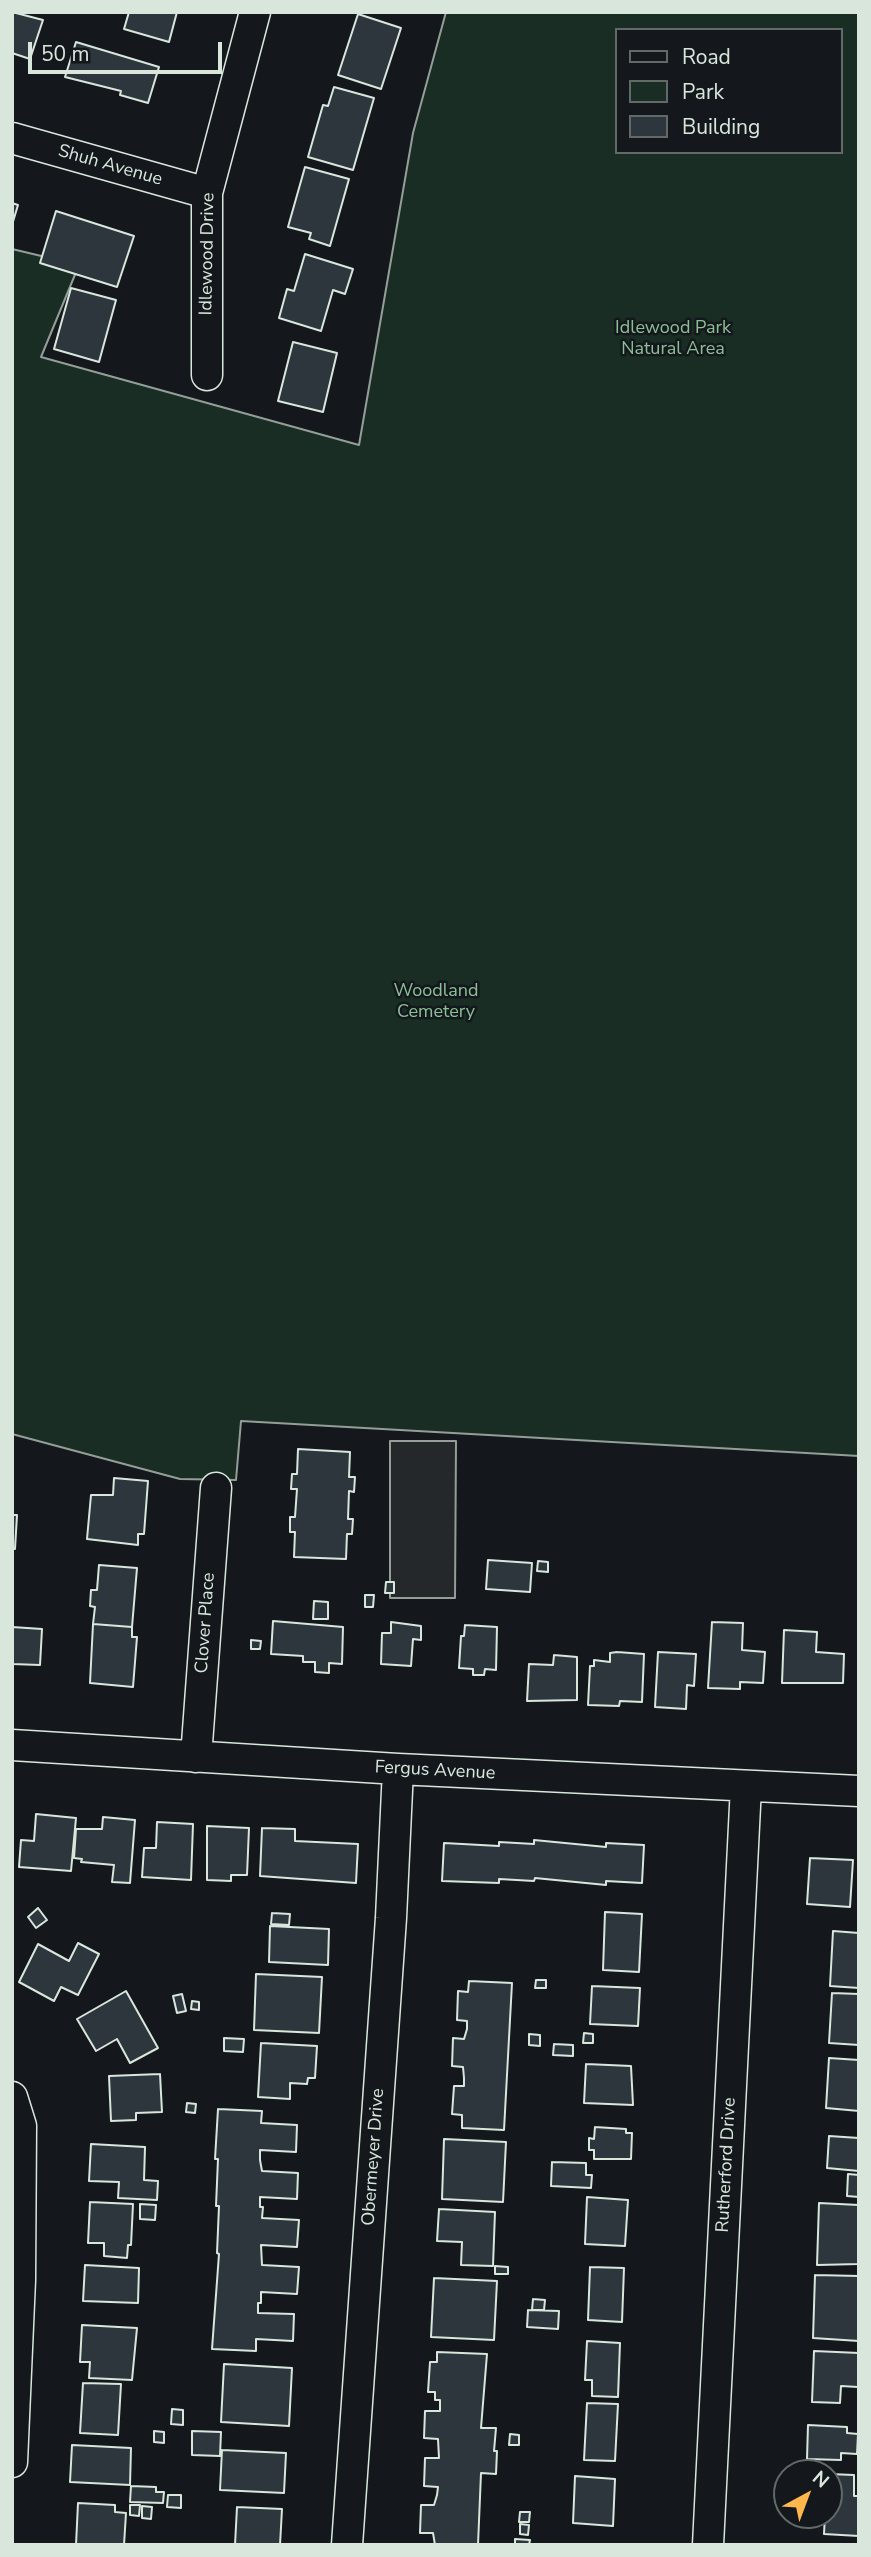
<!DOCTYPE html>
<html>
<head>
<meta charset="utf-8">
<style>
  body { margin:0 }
  #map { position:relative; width:871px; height:2557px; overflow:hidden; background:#14181c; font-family:"Nunito Sans",sans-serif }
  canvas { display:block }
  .frame { position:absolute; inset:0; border:14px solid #d8e6dc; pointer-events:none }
  .legend { position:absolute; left:615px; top:28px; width:228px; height:126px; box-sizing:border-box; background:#14181c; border:2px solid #626a69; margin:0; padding:9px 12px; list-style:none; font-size:21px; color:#d8e6dc }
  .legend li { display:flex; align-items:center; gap:14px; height:35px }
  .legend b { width:35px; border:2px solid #626a69 }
  .north { position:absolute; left:773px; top:2459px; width:70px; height:70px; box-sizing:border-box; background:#14181c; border:2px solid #626a69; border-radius:50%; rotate:41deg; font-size:19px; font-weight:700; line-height:28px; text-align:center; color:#d8e6dc }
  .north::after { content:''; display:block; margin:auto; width:24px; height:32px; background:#ffb74d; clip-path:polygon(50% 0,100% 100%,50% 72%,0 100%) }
  .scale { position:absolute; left:28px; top:42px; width:194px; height:32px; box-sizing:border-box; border:4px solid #d8e6dc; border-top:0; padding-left:9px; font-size:21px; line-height:24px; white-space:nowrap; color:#d8e6dc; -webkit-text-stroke:5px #14181c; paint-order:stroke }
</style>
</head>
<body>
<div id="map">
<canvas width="871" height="2557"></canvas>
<div class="frame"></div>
<ul class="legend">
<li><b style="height:9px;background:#14181c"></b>Road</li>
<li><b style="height:19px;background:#1a2d24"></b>Park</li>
<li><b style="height:19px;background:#2c363c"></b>Building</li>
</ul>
<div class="north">N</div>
<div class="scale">50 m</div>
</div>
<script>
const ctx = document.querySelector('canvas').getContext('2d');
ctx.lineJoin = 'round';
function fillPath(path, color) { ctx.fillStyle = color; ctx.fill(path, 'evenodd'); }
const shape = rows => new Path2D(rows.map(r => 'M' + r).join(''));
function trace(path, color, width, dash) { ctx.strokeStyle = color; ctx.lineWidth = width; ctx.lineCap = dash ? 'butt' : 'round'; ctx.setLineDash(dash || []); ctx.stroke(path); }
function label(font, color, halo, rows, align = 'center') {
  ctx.font = font + ' "Nunito Sans",sans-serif'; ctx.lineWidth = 5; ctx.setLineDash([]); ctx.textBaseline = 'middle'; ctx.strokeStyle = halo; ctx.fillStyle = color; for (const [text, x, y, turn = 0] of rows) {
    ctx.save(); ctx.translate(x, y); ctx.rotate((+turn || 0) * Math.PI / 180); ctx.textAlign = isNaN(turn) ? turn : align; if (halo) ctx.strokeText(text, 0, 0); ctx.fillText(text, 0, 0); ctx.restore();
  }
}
const green = shape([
  [446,12,859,12,859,1456,241,1421,236,1480,180,1479,12,1434,12,249,79,265,41,357,359,445,413,133,446,12],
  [617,30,841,30,841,152,617,152,617,30]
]);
fillPath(green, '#1a2d24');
trace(green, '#939e99', 2);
const parking = shape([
  [390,1441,456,1441,455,1598,390,1598,390,1441]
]);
fillPath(parking, '#24282b');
trace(parking, '#939e99', 2);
const building = shape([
  [12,12,43,20,30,59,12,53,12,12],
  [129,12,177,12,169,42,124,29,129,12],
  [358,14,401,28,381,89,338,75,358,14],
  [76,42,159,67,148,103,120,95,121,91,65,77,76,42],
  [334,87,374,98,353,170,308,157,323,105,328,106,334,87],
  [305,167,349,179,330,246,309,239,311,233,288,227,305,167],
  [12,203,18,205,12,225,12,203],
  [56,211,134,236,117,287,40,263,56,211],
  [305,254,353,269,345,294,333,290,321,331,279,318,287,289,294,291,305,254],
  [71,288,116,300,99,362,54,349,71,288],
  [293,342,337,353,323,412,278,401,293,342],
  [298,1449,350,1452,349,1477,355,1477,354,1492,349,1491,348,1519,353,1519,352,1534,347,1534,346,1559,294,1557,295,1532,290,1532,290,1517,295,1517,297,1489,291,1489,292,1474,297,1474,298,1449],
  [114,1478,148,1481,144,1534,138,1534,138,1545,87,1539,91,1495,113,1495,114,1478],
  [12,1515,17,1515,15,1549,12,1549,12,1515],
  [488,1560,532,1563,530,1592,486,1589,488,1560],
  [538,1561,548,1562,548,1572,537,1571,538,1561],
  [99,1565,137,1568,132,1627,93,1624,95,1607,90,1606,91,1590,97,1590,99,1565],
  [386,1582,394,1582,394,1593,385,1593,386,1582],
  [365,1595,374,1595,373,1607,365,1607,365,1595],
  [314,1601,328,1602,328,1619,313,1619,314,1601],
  [273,1621,343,1627,342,1664,329,1663,329,1673,315,1672,315,1662,303,1662,303,1656,271,1654,273,1621],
  [391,1622,421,1626,421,1640,413,1639,411,1666,381,1664,382,1633,391,1633,391,1622],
  [712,1622,743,1623,742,1650,765,1652,763,1683,740,1682,740,1689,708,1688,712,1622],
  [93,1624,132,1627,132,1637,137,1637,133,1687,90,1683,93,1624],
  [465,1625,497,1627,496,1670,485,1669,484,1675,473,1675,473,1669,459,1668,461,1636,464,1636,465,1625],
  [12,1627,42,1629,40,1665,12,1664,12,1627],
  [784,1630,817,1632,816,1652,844,1654,843,1683,782,1683,784,1630],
  [251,1640,261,1641,260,1649,251,1649,251,1640],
  [617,1652,644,1654,642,1702,620,1701,619,1706,588,1705,590,1666,594,1666,594,1660,610,1662,610,1653,617,1652],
  [658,1652,696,1654,694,1686,687,1685,686,1709,655,1707,658,1652],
  [554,1655,577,1657,577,1700,527,1701,529,1664,553,1665,554,1655],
  [36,1814,76,1818,71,1871,19,1867,21,1840,34,1841,36,1814],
  [103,1817,135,1820,130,1883,112,1882,114,1865,81,1862,82,1859,74,1858,76,1829,102,1829,103,1817],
  [157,1822,193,1824,191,1880,142,1877,144,1848,156,1848,157,1822],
  [207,1826,249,1828,247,1875,231,1875,231,1881,207,1880,207,1826],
  [262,1828,295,1829,295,1841,358,1844,356,1883,260,1876,262,1828],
  [534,1840,606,1847,606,1843,644,1845,642,1883,606,1881,606,1885,535,1878,534,1881,499,1879,499,1883,442,1881,444,1843,499,1846,499,1842,534,1844,534,1840],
  [810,1858,853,1860,850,1907,807,1904,810,1858],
  [38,1908,47,1920,36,1928,28,1917,38,1908],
  [605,1912,642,1914,639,1972,603,1970,605,1912],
  [272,1913,290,1914,289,1925,271,1924,272,1913],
  [270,1926,329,1929,328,1965,269,1962,270,1926],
  [833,1931,859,1933,859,1988,830,1986,833,1931],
  [78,1943,99,1954,78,1995,61,1987,54,2001,19,1982,38,1944,69,1961,78,1943],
  [256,1974,322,1977,319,2033,254,2030,256,1974],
  [536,1980,546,1980,546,1988,535,1988,536,1980],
  [469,1981,512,1983,504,2130,462,2128,462,2115,452,2114,454,2086,464,2086,464,2078,463,2067,452,2066,453,2038,464,2039,467,2029,467,2021,457,2020,458,1991,468,1992,469,1981],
  [592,1986,640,1988,638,2026,590,2024,592,1986],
  [126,1991,158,2048,130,2063,117,2039,96,2051,77,2019,126,1991],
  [832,1993,859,1994,859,2045,829,2043,832,1993],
  [182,1994,186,2011,177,2013,173,1996,182,1994],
  [192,2001,199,2002,199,2010,191,2009,192,2001],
  [584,2033,593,2034,593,2043,583,2043,584,2033],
  [529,2034,540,2035,540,2046,529,2045,529,2034],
  [224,2038,244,2039,243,2052,224,2051,224,2038],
  [261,2043,317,2046,315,2078,308,2078,307,2084,290,2083,290,2099,258,2097,261,2043],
  [554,2044,573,2045,573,2056,553,2055,554,2044],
  [829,2058,859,2060,859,2111,826,2108,829,2058],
  [586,2064,631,2066,633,2105,584,2103,586,2064],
  [160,2074,162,2112,136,2113,136,2120,111,2121,109,2076,160,2074],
  [187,2103,196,2104,195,2113,186,2112,187,2103],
  [218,2109,262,2111,261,2123,297,2125,296,2152,260,2150,260,2160,262,2171,298,2173,297,2199,260,2197,260,2207,263,2207,262,2218,299,2220,297,2247,261,2245,262,2265,299,2267,297,2294,261,2292,261,2303,258,2303,258,2313,294,2314,293,2341,256,2339,256,2351,212,2349,219,2254,217,2253,219,2206,216,2206,218,2159,215,2159,218,2109],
  [595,2127,626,2129,626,2133,632,2133,631,2159,594,2159,594,2150,589,2150,589,2138,594,2139,595,2127],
  [829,2136,859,2138,859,2171,827,2168,829,2136],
  [444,2139,506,2142,503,2202,442,2199,444,2139],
  [91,2144,145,2147,144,2180,158,2181,157,2200,118,2198,119,2182,89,2181,91,2144],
  [552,2162,586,2163,586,2175,592,2175,591,2188,551,2186,552,2162],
  [848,2174,859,2175,859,2197,847,2196,848,2174],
  [587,2197,628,2200,625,2246,585,2244,587,2197],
  [90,2202,133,2204,131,2245,128,2245,127,2258,104,2256,104,2243,88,2243,90,2202],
  [819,2203,859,2205,859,2264,817,2265,819,2203],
  [140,2204,156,2205,155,2220,140,2219,140,2204],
  [439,2209,495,2212,493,2266,461,2265,462,2242,437,2241,439,2209],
  [85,2265,139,2268,138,2303,83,2301,85,2265],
  [495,2266,508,2267,508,2274,495,2274,495,2266],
  [590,2267,624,2268,622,2322,588,2320,590,2267],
  [815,2275,859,2276,859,2341,813,2338,815,2275],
  [434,2278,497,2281,494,2340,431,2337,434,2278],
  [533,2299,545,2300,544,2310,532,2310,533,2299],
  [528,2310,559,2311,558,2329,527,2327,528,2310],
  [82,2325,137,2328,132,2380,89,2378,90,2362,80,2362,82,2325],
  [587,2341,620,2343,618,2397,592,2396,592,2380,585,2380,587,2341],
  [814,2351,859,2353,858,2387,841,2386,840,2403,812,2402,814,2351],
  [437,2352,487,2354,481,2428,496,2428,494,2451,497,2451,496,2474,481,2473,478,2545,435,2545,433,2533,420,2533,421,2505,434,2505,437,2495,438,2487,424,2486,425,2458,439,2458,438,2439,424,2438,425,2411,440,2411,440,2400,435,2400,435,2392,428,2392,430,2362,437,2362,437,2352],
  [224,2364,292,2368,289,2426,221,2422,224,2364],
  [83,2383,121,2384,118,2435,80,2433,83,2383],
  [587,2403,618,2404,615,2461,584,2460,587,2403],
  [172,2409,183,2410,183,2425,171,2424,172,2409],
  [808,2425,847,2427,847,2433,858,2434,857,2454,841,2453,841,2460,807,2459,808,2425],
  [154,2431,164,2432,164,2443,154,2442,154,2431],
  [192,2431,221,2432,220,2456,192,2455,192,2431],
  [510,2434,519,2435,519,2445,509,2445,510,2434],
  [72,2445,131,2448,130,2485,70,2482,72,2445],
  [222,2450,286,2453,284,2493,220,2490,222,2450],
  [829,2474,854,2475,854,2496,859,2496,859,2536,824,2534,825,2515,829,2515,829,2474],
  [575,2476,615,2479,613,2526,573,2523,575,2476],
  [131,2486,156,2487,156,2492,164,2492,163,2503,130,2502,131,2486],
  [168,2495,181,2495,181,2508,167,2507,168,2495],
  [78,2503,115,2505,115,2512,126,2513,124,2545,76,2545,78,2503],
  [130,2505,140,2505,139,2516,130,2515,130,2505],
  [142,2506,152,2507,151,2519,142,2518,142,2506],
  [237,2507,282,2509,280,2545,235,2545,237,2507],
  [520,2512,530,2512,529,2522,519,2522,520,2512],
  [520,2524,529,2525,528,2535,520,2534,520,2524],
  [515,2539,530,2540,529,2545,515,2545,515,2539]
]);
fillPath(building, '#2c363c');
trace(building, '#d8e6dc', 2);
const minor = shape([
  [12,138,207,193],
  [207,375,207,193,255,12],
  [12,1745,398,1769,859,1791],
  [196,1757,216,1488],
  [12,2097,21,2126,20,2280,12,2462],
  [347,2545,391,1918,398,1769],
  [708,2545,746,1786]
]);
trace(minor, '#d8e6dc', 33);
trace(minor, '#14181c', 30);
label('18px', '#d8e6dc', '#14181c', [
  ["Shuh Avenue",110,166,16],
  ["Idlewood Drive",208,254,-89],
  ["Clover Place",206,1623,-86],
  ["Fergus Avenue",435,1771,3],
  ["Obermeyer Drive",374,2157,-86],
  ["Rutherford Drive",727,2165,-87]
]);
label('18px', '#8ac095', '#14181c', [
  ["Idlewood Park",673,329],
  ["Natural Area",673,350],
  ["Woodland",436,992],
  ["Cemetery",436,1013]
]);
</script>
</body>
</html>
